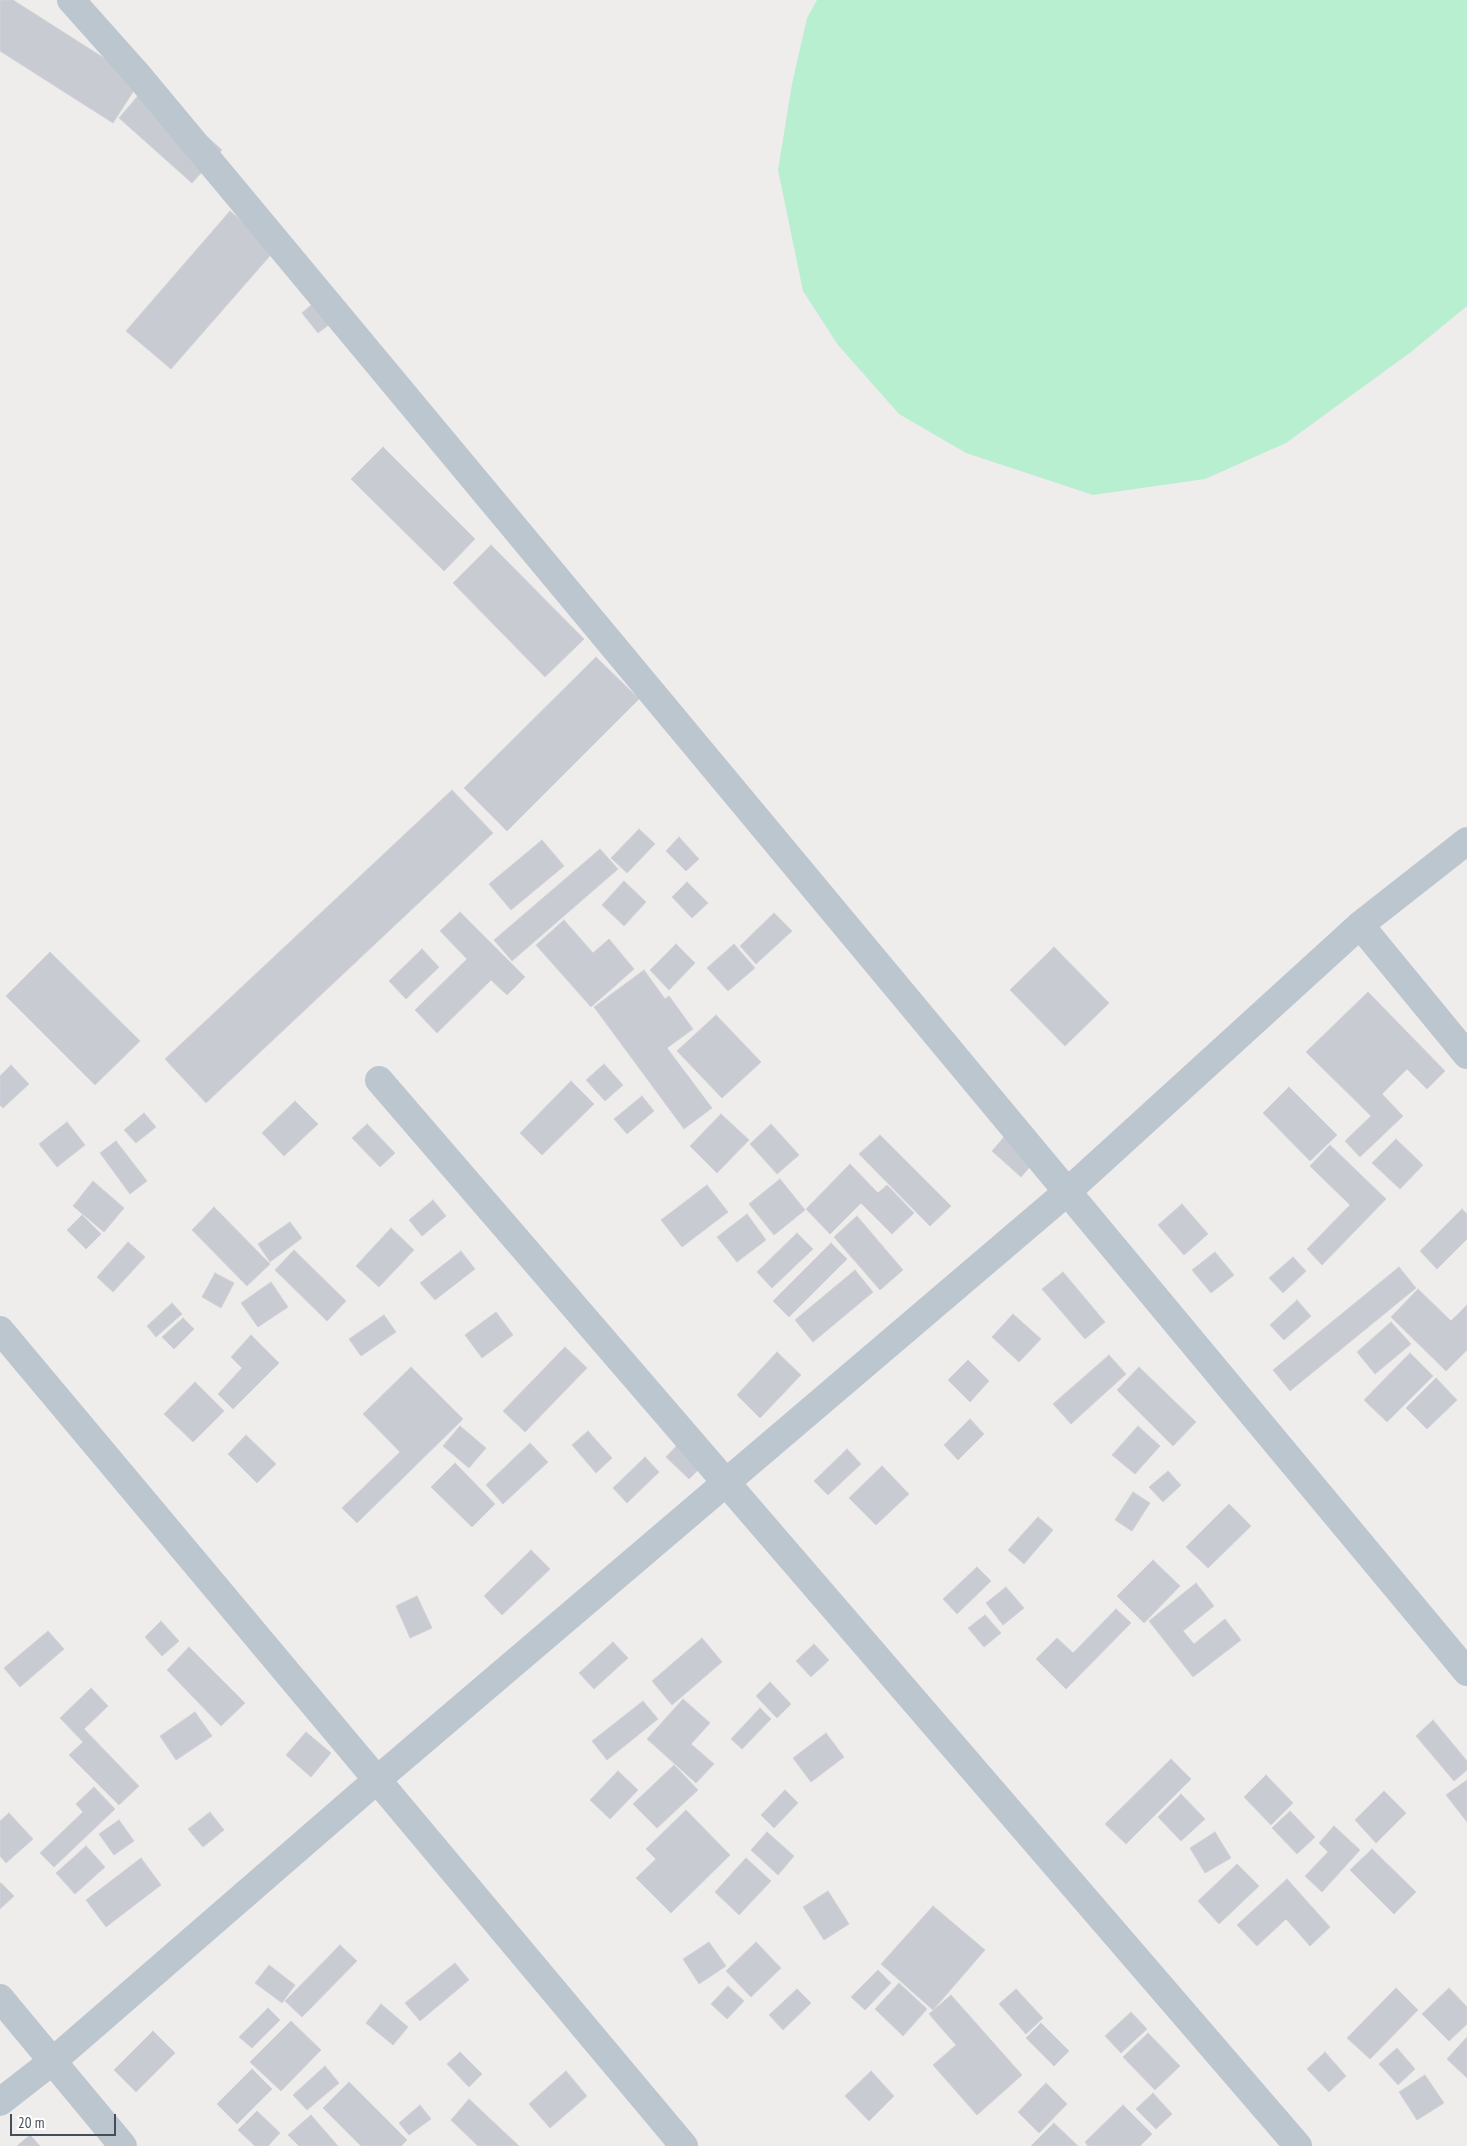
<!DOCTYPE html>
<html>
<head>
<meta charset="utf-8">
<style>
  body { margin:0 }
  #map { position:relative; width:1467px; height:2146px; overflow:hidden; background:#efecec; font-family:"PT Sans Narrow",sans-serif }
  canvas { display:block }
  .scale { position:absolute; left:10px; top:2114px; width:106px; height:22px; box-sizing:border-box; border:2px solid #444e5a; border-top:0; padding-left:6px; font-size:15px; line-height:18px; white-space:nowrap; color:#444e5a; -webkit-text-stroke:4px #fff; paint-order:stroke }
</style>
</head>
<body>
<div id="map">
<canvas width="1467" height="2146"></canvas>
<div class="scale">20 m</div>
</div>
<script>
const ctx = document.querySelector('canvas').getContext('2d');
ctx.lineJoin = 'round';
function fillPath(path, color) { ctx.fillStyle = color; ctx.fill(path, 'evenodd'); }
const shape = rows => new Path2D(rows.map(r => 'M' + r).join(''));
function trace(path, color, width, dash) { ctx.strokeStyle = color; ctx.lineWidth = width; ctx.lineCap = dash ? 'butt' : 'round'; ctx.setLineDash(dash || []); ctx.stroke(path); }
fillPath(shape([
  [817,0,1467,0,1467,306,1411,352,1286,443,1205,479,1093,495,966,453,899,414,838,345,803,291,778,170,792,84,807,18]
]), '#b8efd1');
const building = shape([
  [0,0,13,0,140,81,113,123,0,51,0,0],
  [148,84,222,150,192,183,119,118,148,84],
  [230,211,275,250,171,369,126,331,230,211],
  [317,300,334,321,318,333,302,313,317,300],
  [383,447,475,539,444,571,351,479,383,447],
  [491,545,584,639,545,677,453,583,491,545],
  [596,657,639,699,507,831,464,788,596,657],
  [452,790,493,833,206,1103,165,1059,452,790],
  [639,829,655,844,627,873,611,858,639,829],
  [679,837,699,859,686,871,666,851,679,837],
  [542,840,564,866,511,910,489,884,542,840],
  [600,849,618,869,512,961,494,940,600,849],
  [624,881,646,902,624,926,602,905,624,881],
  [687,882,708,903,692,918,672,897,687,882],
  [460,912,525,977,507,995,491,980,437,1033,415,1010,467,959,440,931,460,912],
  [774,913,792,931,756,964,740,946,774,913],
  [564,920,593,953,609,939,634,969,591,1007,536,945,564,920],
  [676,944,695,963,669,990,650,970,676,944],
  [734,944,755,968,728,991,707,968,734,944],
  [1054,947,1109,1003,1065,1046,1010,990,1054,947],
  [422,949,439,967,406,999,389,981,422,949],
  [50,952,140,1041,95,1085,6,996,50,952],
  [644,970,665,999,669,996,693,1029,667,1048,712,1108,684,1129,594,1007,644,970],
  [1368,992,1445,1071,1427,1089,1407,1069,1382,1094,1403,1116,1360,1157,1345,1141,1371,1116,1306,1052,1368,992],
  [716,1015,761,1062,722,1098,677,1051,716,1015],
  [604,1064,623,1085,605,1101,586,1080,604,1064],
  [11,1065,29,1084,3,1108,0,1105,0,1076,11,1065],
  [571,1081,594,1104,542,1155,520,1133,571,1081],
  [1289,1087,1337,1135,1310,1161,1263,1113,1289,1087],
  [642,1096,654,1111,627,1134,614,1119,642,1096],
  [295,1101,318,1124,284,1156,262,1133,295,1101],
  [144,1113,156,1127,136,1143,124,1130,144,1113],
  [721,1114,749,1140,717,1173,690,1146,721,1114],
  [67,1122,85,1145,57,1167,39,1144,67,1122],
  [367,1124,395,1153,380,1167,352,1138,367,1124],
  [771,1124,799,1155,777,1174,750,1144,771,1124],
  [1011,1129,1040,1155,1021,1177,992,1151,1011,1129],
  [880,1135,951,1206,930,1226,859,1154,880,1135],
  [1396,1139,1423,1165,1400,1189,1372,1163,1396,1139],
  [116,1141,147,1181,130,1194,100,1153,116,1141],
  [1330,1145,1386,1199,1322,1265,1307,1249,1350,1205,1310,1166,1330,1145],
  [850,1164,878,1193,887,1185,914,1213,892,1234,861,1203,830,1234,806,1209,850,1164],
  [780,1179,805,1210,774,1235,749,1204,780,1179],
  [93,1181,124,1208,104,1232,73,1206,93,1181],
  [707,1185,728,1212,682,1247,661,1220,707,1185],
  [433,1200,446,1216,422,1236,409,1220,433,1200],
  [1182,1204,1208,1234,1184,1255,1158,1225,1182,1204],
  [214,1207,270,1264,247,1286,192,1230,214,1207],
  [1462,1209,1467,1214,1467,1239,1437,1269,1420,1251,1462,1209],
  [747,1214,766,1240,737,1262,717,1237,747,1214],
  [82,1215,101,1234,86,1249,67,1230,82,1215],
  [857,1216,903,1270,880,1290,834,1237,857,1216],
  [290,1222,302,1238,270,1262,258,1244,290,1222],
  [391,1228,414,1250,379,1287,356,1266,391,1228],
  [797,1233,813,1249,772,1288,757,1272,797,1233],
  [128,1242,145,1257,113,1292,97,1277,128,1242],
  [831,1243,847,1259,789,1317,773,1301,831,1243],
  [294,1250,346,1301,327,1321,275,1270,294,1250],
  [461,1251,475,1269,435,1300,420,1283,461,1251],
  [1215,1252,1234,1275,1211,1293,1192,1270,1215,1252],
  [1293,1257,1306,1271,1283,1293,1269,1278,1293,1257],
  [1399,1267,1416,1288,1290,1391,1273,1370,1399,1267],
  [855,1270,873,1292,813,1342,795,1320,855,1270],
  [1063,1272,1105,1322,1085,1339,1042,1289,1063,1272],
  [215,1273,234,1283,221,1308,202,1297,215,1273],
  [271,1282,288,1307,258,1327,241,1303,271,1282],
  [1418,1289,1451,1321,1467,1305,1467,1350,1446,1371,1391,1317,1418,1289],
  [1297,1300,1311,1316,1284,1340,1270,1325,1297,1300],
  [172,1303,182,1314,156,1337,147,1326,172,1303],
  [496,1312,513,1335,482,1358,465,1335,496,1312],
  [1013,1314,1041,1339,1019,1362,992,1337,1013,1314],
  [384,1315,396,1332,361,1356,349,1339,384,1315],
  [183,1318,194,1329,174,1349,162,1337,183,1318],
  [1391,1322,1411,1344,1375,1374,1357,1352,1391,1322],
  [251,1335,279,1363,233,1409,218,1394,242,1368,231,1357,251,1335],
  [565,1347,587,1368,525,1432,503,1411,565,1347],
  [777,1352,801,1375,760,1418,737,1395,777,1352],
  [1410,1353,1433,1376,1387,1422,1364,1400,1410,1353],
  [1109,1355,1126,1374,1071,1424,1053,1404,1109,1355],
  [968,1360,989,1381,970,1402,948,1380,968,1360],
  [411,1367,463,1419,357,1523,342,1508,400,1452,363,1414,411,1367],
  [1139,1367,1196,1422,1173,1446,1117,1390,1139,1367],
  [1436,1378,1457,1400,1427,1429,1406,1408,1436,1378],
  [195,1382,224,1411,193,1442,164,1414,195,1382],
  [970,1419,984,1434,958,1460,944,1445,970,1419],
  [460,1426,486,1448,469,1468,443,1446,460,1426],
  [1138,1426,1160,1446,1135,1474,1112,1455,1138,1426],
  [588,1431,612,1458,596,1473,572,1445,588,1431],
  [246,1435,276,1464,257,1483,228,1454,246,1435],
  [683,1439,706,1462,689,1479,666,1457,683,1439],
  [530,1443,548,1462,503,1504,486,1485,530,1443],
  [847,1449,861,1464,828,1495,814,1481,847,1449],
  [645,1457,659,1472,627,1503,613,1488,645,1457],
  [455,1463,495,1504,472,1527,431,1487,455,1463],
  [882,1466,909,1494,876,1525,849,1498,882,1466],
  [1168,1471,1181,1485,1163,1502,1149,1487,1168,1471],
  [1133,1492,1150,1503,1132,1531,1115,1520,1133,1492],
  [1229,1504,1251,1526,1208,1568,1186,1547,1229,1504],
  [1038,1517,1053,1530,1024,1564,1008,1550,1038,1517],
  [531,1550,550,1569,502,1615,484,1596,531,1550],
  [1153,1560,1180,1586,1144,1623,1117,1596,1153,1560],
  [977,1567,991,1581,957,1614,943,1599,977,1567],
  [1196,1583,1214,1606,1183,1631,1194,1644,1225,1619,1241,1640,1193,1677,1149,1621,1196,1583],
  [1006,1587,1024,1608,1003,1625,986,1603,1006,1587],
  [417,1596,432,1628,410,1638,396,1606,417,1596],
  [1116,1609,1131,1623,1066,1689,1036,1659,1057,1638,1073,1653,1116,1609],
  [985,1615,1001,1633,984,1647,968,1628,985,1615],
  [161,1621,179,1641,162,1656,145,1637,161,1621],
  [48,1631,64,1649,20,1687,4,1668,48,1631],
  [702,1638,722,1662,672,1705,652,1681,702,1638],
  [613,1642,628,1658,594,1689,579,1673,613,1642],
  [814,1644,829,1660,811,1677,796,1661,814,1644],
  [189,1647,245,1703,221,1726,167,1670,189,1647],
  [770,1682,791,1704,777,1718,756,1696,770,1682],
  [91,1688,108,1706,84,1729,139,1786,119,1805,69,1755,83,1742,60,1718,91,1688],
  [683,1699,710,1723,691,1744,714,1764,696,1783,647,1739,683,1699],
  [643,1701,658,1719,607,1760,592,1741,643,1701],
  [760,1708,771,1719,742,1749,731,1739,760,1708],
  [195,1712,212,1736,176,1760,160,1736,195,1712],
  [1433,1720,1467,1761,1467,1770,1454,1781,1416,1736,1433,1720],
  [306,1732,331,1753,311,1777,286,1755,306,1732],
  [826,1733,844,1757,811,1782,793,1758,826,1733],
  [1171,1759,1191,1779,1126,1844,1105,1824,1171,1759],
  [674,1765,698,1790,657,1828,633,1804,674,1765],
  [618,1771,638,1790,610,1819,590,1800,618,1771],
  [1266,1775,1293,1803,1271,1825,1244,1797,1266,1775],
  [1467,1780,1467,1822,1446,1795,1467,1780],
  [94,1787,115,1809,54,1867,40,1853,83,1812,76,1804,94,1787],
  [785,1790,798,1803,774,1828,761,1815,785,1790],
  [1384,1791,1406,1813,1376,1843,1355,1820,1384,1791],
  [1181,1794,1205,1819,1181,1841,1158,1817,1181,1794],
  [686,1810,730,1855,671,1913,636,1878,656,1859,646,1849,686,1810],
  [1290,1811,1315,1837,1297,1854,1272,1828,1290,1811],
  [210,1812,224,1830,203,1847,188,1829,210,1812],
  [9,1813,33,1839,6,1863,0,1856,0,1821,9,1813],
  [119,1820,134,1841,114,1855,99,1834,119,1820],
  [1334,1826,1360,1850,1322,1892,1305,1876,1328,1852,1319,1843,1334,1826],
  [767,1832,794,1856,778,1875,751,1850,767,1832],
  [1215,1832,1231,1858,1205,1873,1190,1848,1215,1832],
  [86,1846,105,1867,75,1894,56,1873,86,1846],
  [1372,1849,1416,1892,1394,1914,1350,1870,1372,1849],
  [141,1858,161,1885,106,1927,86,1900,141,1858],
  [746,1858,771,1881,739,1915,715,1892,746,1858],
  [1237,1864,1259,1886,1219,1924,1198,1901,1237,1864],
  [1287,1879,1330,1927,1310,1946,1286,1919,1257,1946,1237,1925,1287,1879],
  [1,1883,14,1896,0,1909,0,1884,1,1883],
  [828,1891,849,1924,824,1940,803,1907,828,1891],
  [933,1906,985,1950,933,2010,881,1964,933,1906],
  [709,1942,726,1966,699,1984,683,1959,709,1942],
  [756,1942,781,1968,751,1997,726,1971,756,1942],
  [340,1945,357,1961,302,2017,285,2001,340,1945],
  [455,1963,469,1980,420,2021,405,2003,455,1963],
  [269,1965,295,1985,282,2003,255,1983,269,1965],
  [878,1970,891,1983,865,2010,851,1997,878,1970],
  [899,1983,927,2009,903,2036,875,2009,899,1983],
  [728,1986,744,2001,727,2019,711,2004,728,1986],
  [1396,1988,1418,2010,1370,2059,1347,2038,1396,1988],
  [1449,1988,1467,2007,1467,2024,1449,2041,1422,2014,1449,1988],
  [797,1989,811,2003,783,2030,769,2015,797,1989],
  [1016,1989,1043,2018,1026,2034,999,2004,1016,1989],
  [951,1995,1022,2075,977,2115,933,2065,956,2045,929,2014,951,1995],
  [381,2004,408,2027,393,2045,366,2023,381,2004],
  [268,2008,280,2020,252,2048,239,2037,268,2008],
  [1131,2012,1147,2029,1121,2053,1105,2036,1131,2012],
  [291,2021,321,2050,281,2091,250,2062,291,2021],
  [1041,2023,1069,2051,1054,2066,1026,2038,1041,2023],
  [153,2031,175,2053,136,2092,114,2070,153,2031],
  [1148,2033,1180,2066,1155,2090,1123,2057,1148,2033],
  [1467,2037,1467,2078,1447,2059,1467,2037],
  [1397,2048,1415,2069,1398,2085,1379,2064,1397,2048],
  [460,2052,482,2074,469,2087,447,2064,460,2052],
  [1325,2052,1346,2076,1329,2092,1307,2069,1325,2052],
  [325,2066,339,2083,307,2110,293,2095,325,2066],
  [252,2069,272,2089,237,2124,217,2104,252,2069],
  [566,2071,587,2096,550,2128,529,2104,566,2071],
  [871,2071,894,2096,869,2121,845,2096,871,2071],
  [1425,2075,1444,2103,1417,2120,1399,2092,1425,2075],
  [349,2082,407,2140,401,2146,361,2146,323,2108,349,2082],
  [1046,2083,1067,2104,1039,2133,1018,2112,1046,2083],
  [1153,2093,1172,2114,1156,2129,1136,2109,1153,2093],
  [469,2099,519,2146,478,2146,451,2120,469,2099],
  [420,2105,431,2119,409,2135,399,2123,420,2105],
  [1123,2105,1152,2134,1140,2146,1088,2146,1085,2142,1123,2105],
  [257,2111,280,2133,268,2146,255,2146,238,2130,257,2111],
  [311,2115,338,2146,299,2146,288,2135,311,2115],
  [1054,2123,1078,2146,1031,2146,1054,2123],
  [30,2135,40,2146,17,2146,30,2135]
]);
fillPath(building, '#c9cbd2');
trace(building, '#d0d2d8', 1);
trace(shape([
  [71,0,137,74,1467,1672],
  [1360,925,1467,1055],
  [379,1080,1298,2146],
  [0,1330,684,2146],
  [0,1998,123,2146],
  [0,2102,54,2060,378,1779,1067,1192,1360,925,1467,841]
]), '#bcc6cf', 28);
</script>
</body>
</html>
